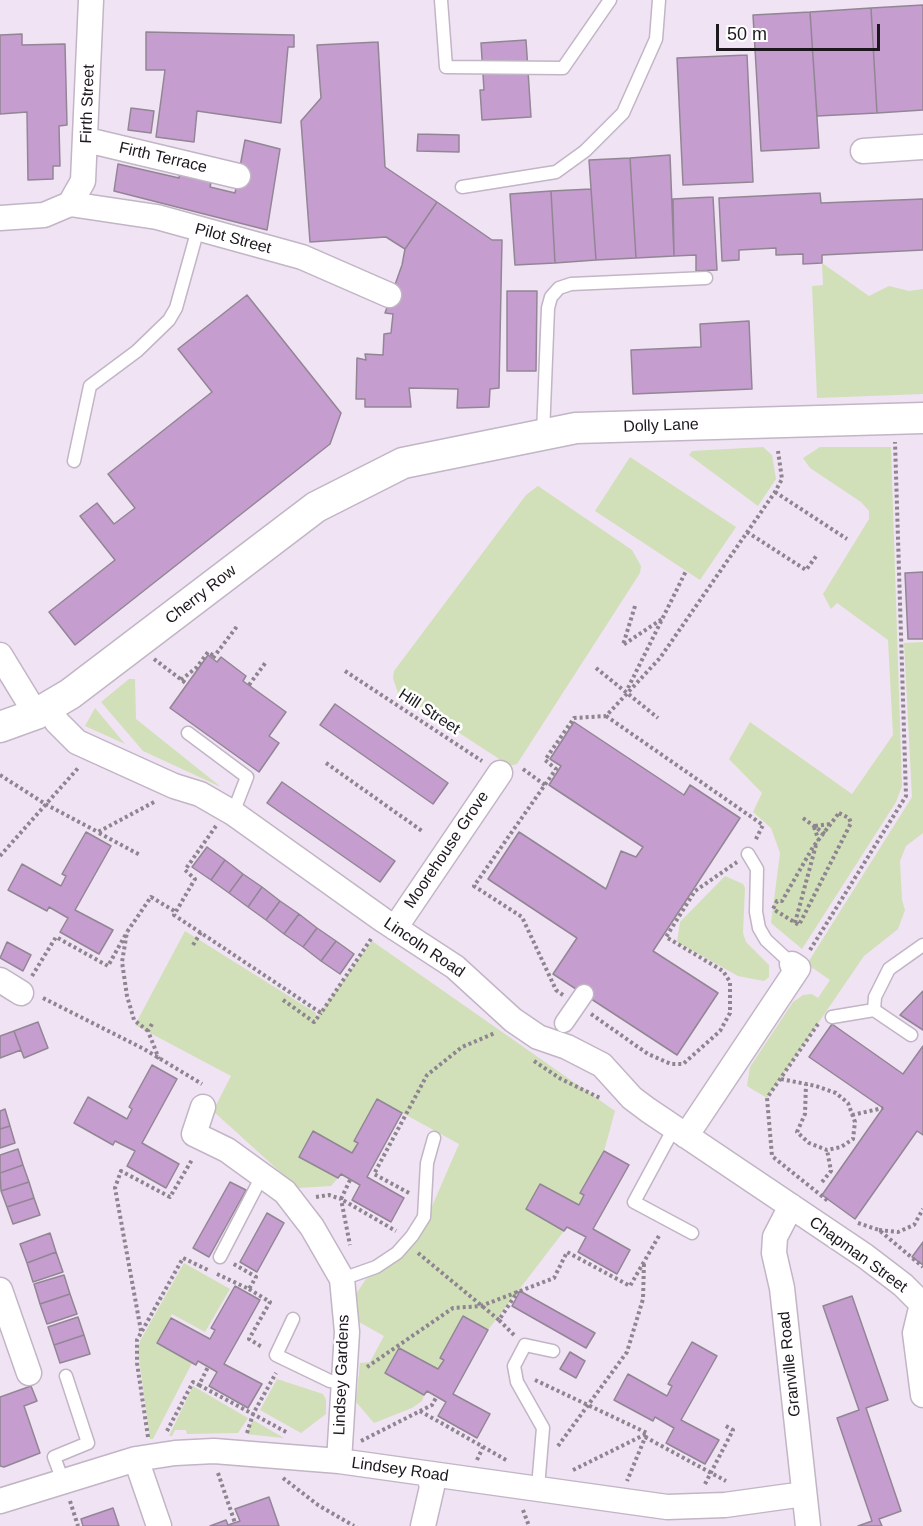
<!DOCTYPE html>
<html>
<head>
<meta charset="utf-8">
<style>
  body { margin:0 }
  #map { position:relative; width:923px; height:1526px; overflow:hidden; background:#f0e3f4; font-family:Helvetica,sans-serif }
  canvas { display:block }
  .scale { position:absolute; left:716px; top:24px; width:164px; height:27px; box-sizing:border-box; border:3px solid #1c181d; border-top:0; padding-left:8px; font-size:18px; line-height:21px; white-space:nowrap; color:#1c181d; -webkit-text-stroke:4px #fff; paint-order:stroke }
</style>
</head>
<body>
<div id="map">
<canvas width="923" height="1526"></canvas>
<div class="scale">50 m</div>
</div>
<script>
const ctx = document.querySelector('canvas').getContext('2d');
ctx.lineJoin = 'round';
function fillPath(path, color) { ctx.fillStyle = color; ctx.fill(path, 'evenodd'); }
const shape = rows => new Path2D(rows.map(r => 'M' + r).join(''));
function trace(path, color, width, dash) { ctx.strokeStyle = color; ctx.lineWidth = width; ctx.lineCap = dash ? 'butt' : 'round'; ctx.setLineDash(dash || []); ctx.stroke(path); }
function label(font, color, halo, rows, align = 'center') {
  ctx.font = font + ' Helvetica,sans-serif'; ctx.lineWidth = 5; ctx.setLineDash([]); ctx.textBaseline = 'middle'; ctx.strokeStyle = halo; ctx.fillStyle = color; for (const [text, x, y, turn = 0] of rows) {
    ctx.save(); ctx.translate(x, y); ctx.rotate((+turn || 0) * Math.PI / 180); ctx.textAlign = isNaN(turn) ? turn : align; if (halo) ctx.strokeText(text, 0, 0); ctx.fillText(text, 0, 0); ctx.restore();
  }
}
fillPath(shape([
  [822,263,869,296,889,286,909,291,923,289,923,394,817,398,812,286,823,285],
  [763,447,772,455,776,479,758,506,689,455,692,451],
  [820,447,891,447,902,786,896,802,802,949,771,923,780,853,771,828,753,812,762,793,729,759,750,722,852,794,893,735,888,640,837,603,831,609,823,594,869,519,869,511,861,502,810,468,803,458],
  [630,457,736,527,700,580,595,511],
  [538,486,632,550,641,566,640,573,517,764,510,766,398,693,393,678,394,671,526,495],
  [923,642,923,833,906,846,900,861,902,900,905,910,898,929,864,956,767,1098,747,1086,750,1067,793,1002,803,995,812,994,818,998,830,980,807,964,912,797,904,643],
  [129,679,135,679,136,719,221,787,143,751,101,702],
  [95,708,125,744,85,726],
  [725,876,743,884,745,888,743,933,746,942,769,965,769,977,764,981,738,976,677,942,680,922],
  [185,931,316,1013,315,1020,372,941,615,1111,604,1151,579,1205,540,1184,526,1209,564,1231,488,1330,463,1316,438,1369,399,1348,385,1373,424,1395,422,1401,412,1408,374,1423,356,1402,360,1363,370,1362,384,1336,359,1322,356,1294,366,1279,394,1263,408,1250,423,1227,459,1144,377,1099,352,1153,314,1132,299,1157,338,1178,331,1186,298,1188,213,1111,231,1076,135,1025],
  [184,1263,230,1289,205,1332,172,1314,157,1344,192,1363,153,1439,150,1439,138,1351,140,1341],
  [277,1379,323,1394,326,1400,326,1414,301,1433,260,1410],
  [193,1386,248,1418,238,1433,187,1434,186,1430,175,1430,172,1436,169,1436],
  [253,1420,284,1438,246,1434]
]), '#d1e0b8');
const building = shape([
  [923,5,923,110,877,113,871,8,923,5],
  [871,8,877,113,817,116,810,12,871,8],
  [810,12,819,148,761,151,753,15,810,12],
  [146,32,294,35,294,47,288,47,281,123,197,111,194,142,156,137,165,70,146,70,146,32],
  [22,34,22,45,65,44,67,125,59,126,60,166,53,166,53,179,28,180,27,112,0,114,0,35,22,34],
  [526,40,531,117,482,120,480,90,484,90,481,43,526,40],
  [378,42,385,167,437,202,405,249,386,237,310,242,301,121,321,98,317,45,378,42],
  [747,55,753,182,683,185,677,58,747,55],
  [131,108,154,111,151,133,128,130,131,108],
  [418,134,459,135,459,152,417,151,418,134],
  [245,140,280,149,267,230,114,191,118,164,179,178,180,170,212,178,210,187,235,193,245,140],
  [670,155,674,256,636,258,630,158,670,155],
  [630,158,636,258,596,260,589,160,630,158],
  [591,189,596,260,555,263,551,191,591,189],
  [551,191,555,263,515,265,510,194,551,191],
  [820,193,821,203,923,199,923,250,822,255,822,263,803,264,803,254,776,255,776,248,739,250,739,260,722,261,719,198,820,193],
  [713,197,717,270,696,271,696,255,674,256,673,199,713,197],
  [437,202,492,240,502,240,499,388,490,389,489,407,457,408,458,389,409,388,411,407,365,407,365,399,356,399,357,358,366,360,365,354,383,355,384,334,391,333,393,314,385,313,402,265,405,249,437,202],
  [507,291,537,291,536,371,507,371,507,291],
  [247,295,341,413,330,444,75,645,49,612,115,560,80,516,97,503,114,524,135,508,108,474,212,392,178,349,247,295],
  [749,321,752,389,633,394,631,350,701,347,700,324,749,321],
  [923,572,923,639,908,639,905,573,923,572],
  [208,655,217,662,221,657,246,676,243,681,286,712,269,736,279,743,259,772,170,708,208,655],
  [335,704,448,783,433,804,320,725,335,704],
  [574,722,684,795,690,785,740,818,653,951,718,993,677,1055,553,974,577,938,488,879,519,832,606,889,621,851,636,857,643,847,549,785,561,766,550,759,574,722],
  [282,782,395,861,380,882,267,803,282,782],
  [86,832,111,846,75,910,113,930,99,954,60,932,68,918,49,907,47,911,8,890,22,864,61,886,66,876,62,874,86,832],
  [207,847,225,860,211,880,192,867,207,847],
  [225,860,243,874,229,893,211,880,225,860],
  [243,874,262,887,248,907,229,893,243,874],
  [262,887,280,901,266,920,248,907,262,887],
  [280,901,299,914,284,934,266,920,280,901],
  [299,914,317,928,303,947,284,934,299,914],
  [317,928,336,941,321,961,303,947,317,928],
  [336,941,354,954,340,974,321,961,336,941],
  [7,942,31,955,23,971,0,958,7,942],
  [923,991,923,1030,900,1015,923,991],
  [38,1022,48,1048,24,1058,14,1031,38,1022],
  [832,1024,903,1074,923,1046,923,1135,917,1131,855,1219,822,1195,883,1108,809,1057,832,1024],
  [14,1031,21,1050,0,1058,0,1036,14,1031],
  [152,1065,177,1079,142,1143,179,1164,166,1188,127,1166,135,1151,115,1141,113,1145,74,1123,88,1097,127,1119,132,1109,129,1107,152,1065],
  [377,1099,402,1113,367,1177,404,1198,391,1222,352,1200,360,1185,341,1174,338,1178,299,1157,313,1131,352,1153,358,1143,354,1141,377,1099],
  [5,1109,10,1126,0,1129,0,1111,5,1109],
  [10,1126,15,1143,0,1148,0,1129,10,1126],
  [18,1149,23,1165,0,1173,0,1155,18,1149],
  [604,1151,629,1165,593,1229,630,1250,617,1274,578,1252,586,1237,567,1227,564,1231,526,1209,540,1184,579,1205,584,1195,580,1193,604,1151],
  [23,1165,29,1182,1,1191,0,1173,23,1165],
  [29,1182,34,1198,7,1207,1,1191,29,1182],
  [230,1182,246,1190,209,1257,193,1248,230,1182],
  [34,1198,40,1215,13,1224,7,1207,34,1198],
  [267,1213,284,1223,257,1272,240,1262,267,1213],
  [50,1233,56,1252,27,1263,20,1244,50,1233],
  [923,1242,923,1265,912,1257,923,1242],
  [56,1252,63,1272,33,1282,27,1263,56,1252],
  [64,1275,70,1294,40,1304,34,1284,64,1275],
  [235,1286,260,1300,224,1364,262,1384,248,1408,209,1386,217,1372,198,1361,196,1365,157,1343,171,1318,210,1339,215,1330,211,1328,235,1286],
  [520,1291,595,1333,586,1348,512,1306,520,1291],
  [70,1294,77,1314,47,1324,40,1304,70,1294],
  [852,1296,888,1400,866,1408,901,1511,879,1519,882,1526,858,1526,872,1521,837,1418,859,1410,823,1306,852,1296],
  [463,1316,488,1330,453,1394,490,1414,477,1438,438,1416,446,1402,427,1391,424,1395,385,1373,399,1348,438,1369,444,1360,440,1358,463,1316],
  [78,1317,84,1335,54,1345,48,1327,78,1317],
  [84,1335,90,1354,60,1363,54,1345,84,1335],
  [692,1342,717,1356,681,1420,719,1440,705,1464,666,1443,674,1428,655,1417,653,1421,614,1400,628,1374,667,1396,672,1386,668,1384,692,1342],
  [570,1352,585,1361,576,1378,560,1369,570,1352],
  [31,1386,37,1401,24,1406,40,1453,4,1467,0,1466,0,1397,31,1386],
  [269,1497,279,1526,210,1526,226,1520,228,1525,240,1521,235,1509,269,1497],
  [113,1508,119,1526,83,1526,81,1519,113,1508]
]);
fillPath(building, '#c59dcf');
trace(building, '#928695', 1.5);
const service = shape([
  [441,0,446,67,563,68,610,0],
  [462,187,556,172,585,151,623,113,656,39,659,0],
  [543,434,548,308,551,297,559,288,571,284,706,278],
  [74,461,90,386,137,351,169,320,176,308,198,229],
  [188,733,247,777,233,813],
  [748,854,757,869,756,912,759,928,766,940,792,964],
  [832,1017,874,1010],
  [911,1035,874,1010,875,997,889,969,923,945],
  [674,1128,634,1202,692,1233],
  [220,1257,262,1176],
  [342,1279,376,1267,397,1253,412,1236,424,1217,427,1163,434,1138],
  [293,1319,276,1355,330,1381,346,1383],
  [63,1481,54,1457,88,1443,66,1376],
  [538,1487,543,1428,517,1382,514,1366,525,1345,553,1351]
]);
const pedestrian = shape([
  [564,1023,584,994]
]);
const minor = shape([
  [87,140,238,176],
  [863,151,923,147],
  [70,204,83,181,91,0],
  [0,218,44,215,70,204,157,217,302,257,389,295],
  [0,655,36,714],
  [48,707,57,722,77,742,174,786,200,794,233,813,383,920,455,967,513,1020,538,1037,567,1047,602,1065,632,1098,648,1110,865,1256,903,1285,923,1305],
  [395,928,500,773],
  [0,980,21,993],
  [203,1107,194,1134,227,1150,285,1192,312,1227,342,1279,347,1332,339,1461],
  [686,1136,798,968,792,964],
  [791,1206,775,1237,774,1253,782,1288,808,1526],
  [0,1290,29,1373],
  [922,1304,915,1333,923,1395],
  [136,1459,159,1526],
  [0,1501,136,1459,175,1453,214,1451,339,1461,667,1507,725,1505,804,1494],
  [423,1526,432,1487,429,1475]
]);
const tertiary = shape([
  [0,727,36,714,70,694,316,507,403,463,576,428,923,418]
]);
trace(service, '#c2b5c5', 15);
trace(pedestrian, '#c2b5c5', 21);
trace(minor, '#c2b5c5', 27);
trace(tertiary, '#c2b5c5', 33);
trace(shape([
  [775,492,847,539],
  [747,532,806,570,817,555],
  [635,606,623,645,662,619],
  [213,658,238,625],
  [154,659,187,684],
  [596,668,658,718],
  [345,671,482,761],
  [181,680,197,667,208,652,214,656],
  [249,685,266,662],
  [628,688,686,571],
  [606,716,763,825,755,841],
  [326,763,422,831],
  [523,769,545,785],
  [0,775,47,805,98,832,156,801],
  [839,813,849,818,851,823,799,925,773,909,777,901,782,901,813,847,839,813],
  [803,818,825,834],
  [216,826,185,870,195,879,174,915,321,1013,371,939],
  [815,826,830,824],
  [814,827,819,841],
  [99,833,140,855],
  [0,856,79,767],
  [795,923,816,845],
  [193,945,201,932],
  [810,950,906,796,895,442],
  [32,976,56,937,108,966,127,932],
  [563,995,556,990,522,917,474,886,556,769,545,760,574,718,606,716,660,658,775,492,782,479,778,451],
  [43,998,144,1049,202,1084],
  [283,1000,314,1022,321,1013],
  [591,1014,648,1054,671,1064,683,1064,720,1031,730,1013,730,982,723,971,666,937,695,891,737,862],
  [152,1024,148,1031,159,1059],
  [818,1024,767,1098,772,1156,828,1201],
  [148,1031,134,1020,127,996,122,962,127,932,151,897,176,912],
  [534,1061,561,1079,600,1098],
  [781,1079,816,1086,836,1093,848,1103,855,1122,853,1139,841,1147,827,1150,809,1143,797,1132,805,1114,806,1084],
  [852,1115,883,1108],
  [350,1180,341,1199,396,1231],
  [822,1182,831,1171,827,1150],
  [409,1193,374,1174,427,1075,462,1047,495,1033],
  [316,1197,329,1195,341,1199,350,1245],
  [858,1223,879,1230,923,1267],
  [879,1230,898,1232,914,1225,923,1209],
  [418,1253,499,1320],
  [217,1274,249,1289,256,1277,232,1263],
  [249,1289,270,1302,249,1339,262,1347],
  [141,1331,115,1188,121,1171,170,1197,193,1158],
  [514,1335,499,1320,518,1291],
  [367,1367,453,1308,481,1306,554,1278,567,1252,630,1286,660,1234],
  [535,1380,647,1433,627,1481],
  [199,1385,288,1433],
  [420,1411,508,1461],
  [167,1431,193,1382,199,1385,208,1367],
  [247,1433,253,1414,276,1373],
  [148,1437,137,1363,137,1340,183,1258,210,1271],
  [645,1437,726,1481],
  [361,1441,432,1405,437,1396],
  [558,1446,627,1352,643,1299,644,1263],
  [477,1460,483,1447],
  [573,1470,646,1434],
  [218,1473,235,1523],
  [283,1478,318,1505,354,1526],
  [705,1484,733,1430,724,1425],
  [70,1501,78,1526],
  [523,1510,529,1526]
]), '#8e8590', 4, [3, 3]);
trace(service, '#fff', 12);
trace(pedestrian, '#fff', 18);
trace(minor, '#fff', 24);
trace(tertiary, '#fff', 30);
label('16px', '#1c181d', '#fff', [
  ["Firth Street",88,104,-88],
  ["Firth Terrace",163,158,13],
  ["Pilot Street",233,239,15],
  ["Dolly Lane",661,426,-2],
  ["Cherry Row",201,595,-38],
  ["Hill Street",429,712,33],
  ["Moorehouse Grove",447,850,-56],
  ["Lincoln Road",424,948,34],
  ["Chapman Street",858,1255,36],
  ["Granville Road",790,1364,-96],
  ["Lindsey Gardens",342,1375,-88],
  ["Lindsey Road",400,1470,8]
]);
</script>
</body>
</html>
